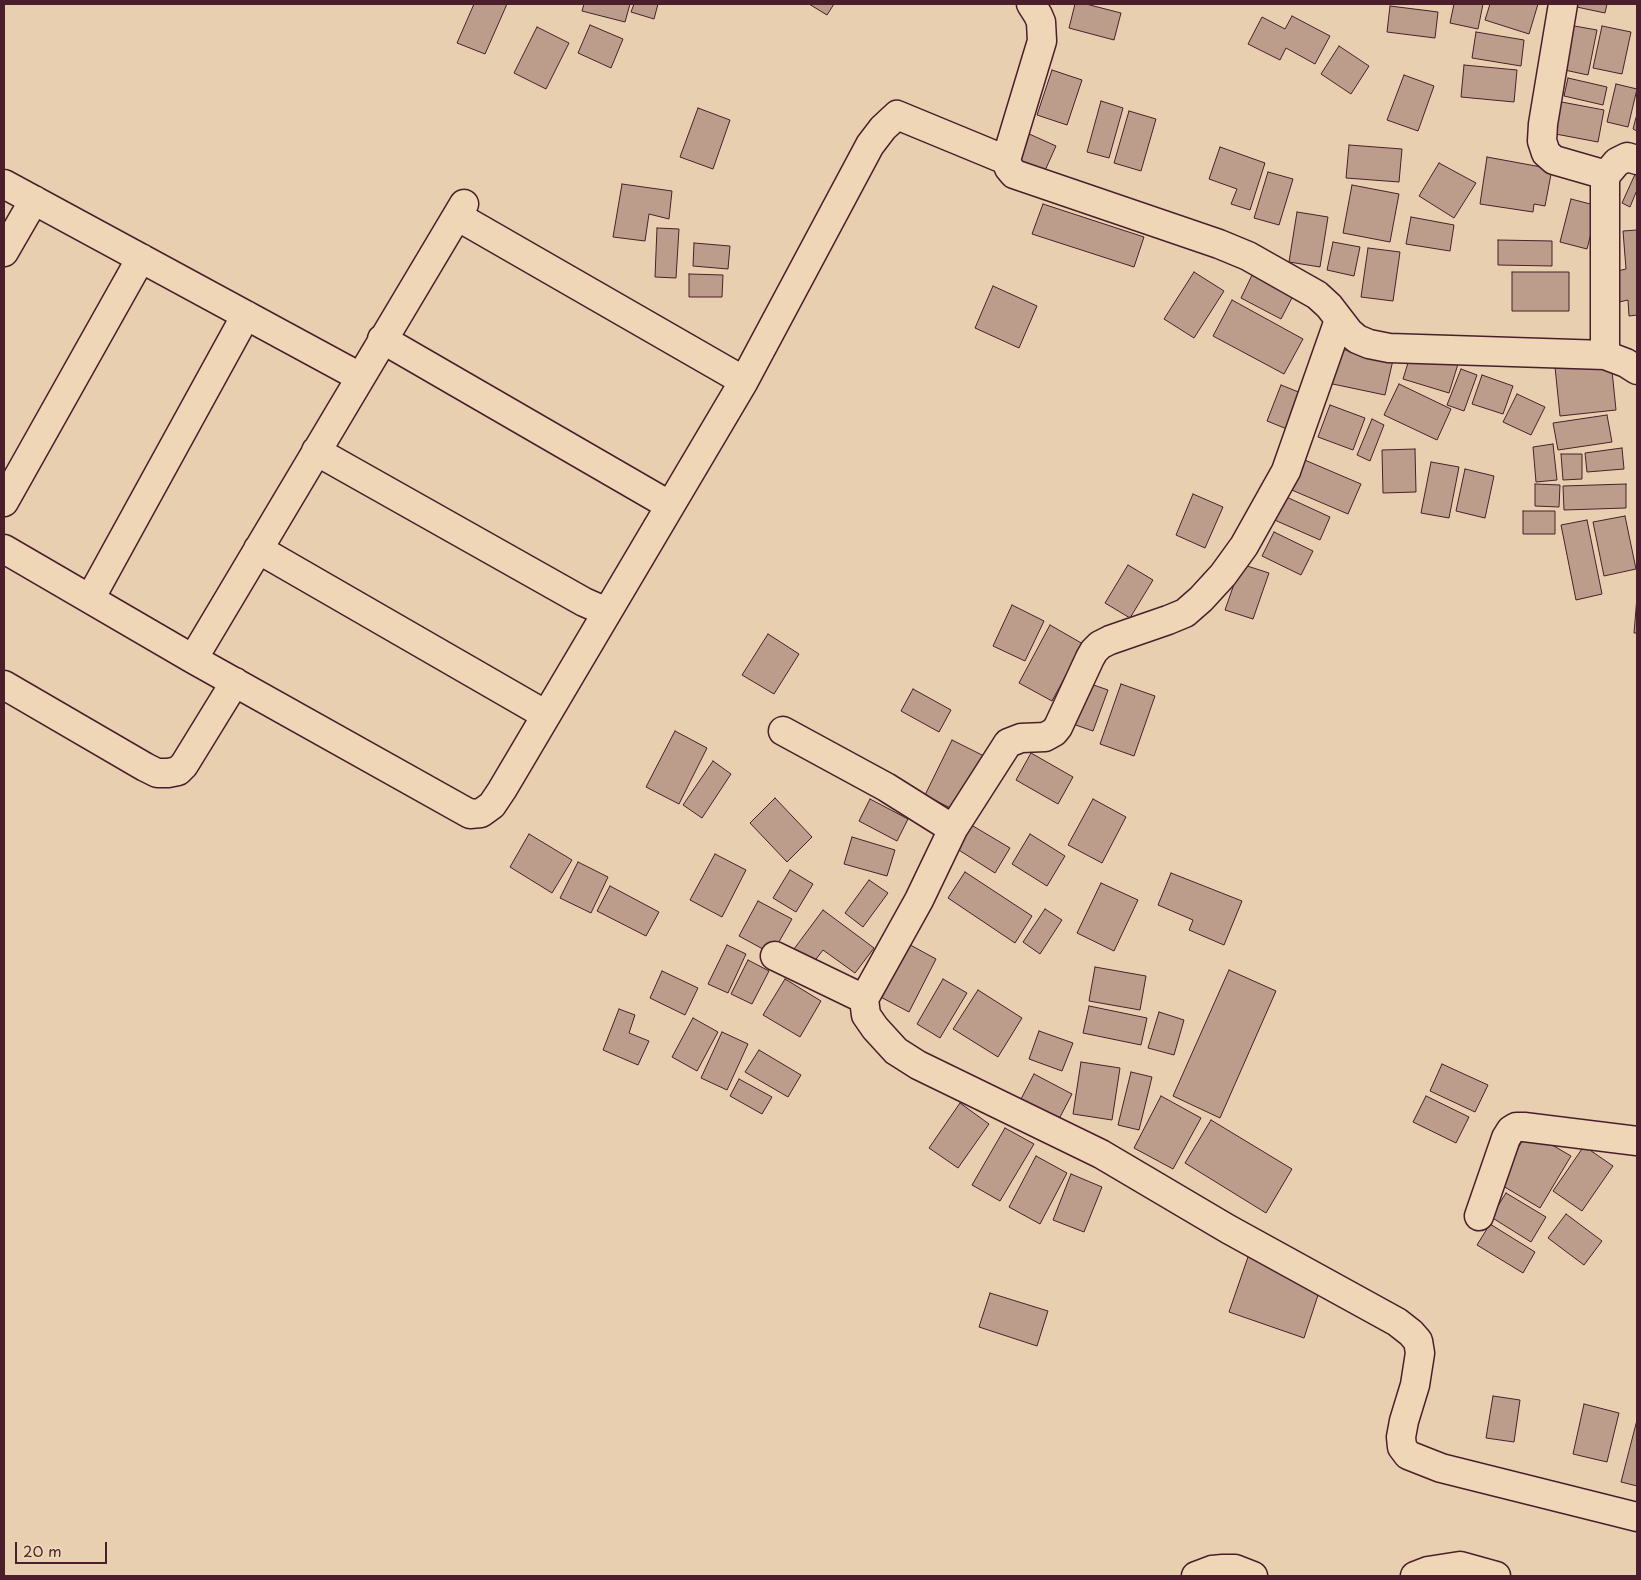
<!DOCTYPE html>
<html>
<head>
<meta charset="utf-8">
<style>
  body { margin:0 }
  #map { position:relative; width:1641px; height:1580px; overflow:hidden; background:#e8cfb0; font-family:"Playpen Sans",sans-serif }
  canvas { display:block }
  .frame { position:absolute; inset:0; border:5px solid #4a1f2b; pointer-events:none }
  .scale { position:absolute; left:15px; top:1542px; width:92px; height:22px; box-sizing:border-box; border:2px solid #4a1f2b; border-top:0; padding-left:6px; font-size:15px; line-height:18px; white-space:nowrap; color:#4a1f2b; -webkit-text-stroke:4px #efd6b6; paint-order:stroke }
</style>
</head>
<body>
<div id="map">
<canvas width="1641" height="1580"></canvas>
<div class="frame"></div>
<div class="scale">20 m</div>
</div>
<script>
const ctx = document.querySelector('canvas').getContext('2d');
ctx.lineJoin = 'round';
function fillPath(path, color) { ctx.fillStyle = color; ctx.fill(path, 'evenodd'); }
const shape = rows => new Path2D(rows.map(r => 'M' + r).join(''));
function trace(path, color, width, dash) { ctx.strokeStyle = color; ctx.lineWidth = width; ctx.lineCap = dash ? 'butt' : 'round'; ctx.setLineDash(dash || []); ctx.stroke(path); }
const building = shape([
  [474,4,507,4,485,54,457,43,474,4],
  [584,4,630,4,625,22,582,11,584,4],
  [634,4,658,4,654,19,631,12,634,4],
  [809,4,834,4,827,15,809,4],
  [1075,4,1086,4,1121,13,1114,40,1069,28,1075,4],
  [1454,4,1483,4,1478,29,1450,23,1454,4],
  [1490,4,1538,4,1529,34,1485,20,1490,4],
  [1573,4,1607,4,1605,13,1572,6,1573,4],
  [1390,6,1438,12,1435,38,1387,32,1390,6],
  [1292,16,1330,36,1315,64,1286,48,1280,60,1248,44,1262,17,1285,29,1292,16],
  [1563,24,1597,30,1588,75,1555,68,1563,24],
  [590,25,623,39,611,68,578,53,590,25],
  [1602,26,1631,32,1622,74,1593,68,1602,26],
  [537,27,569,43,546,89,514,73,537,27],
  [1476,32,1524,40,1521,66,1472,58,1476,32],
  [1339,46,1369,66,1351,94,1321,74,1339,46],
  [1464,65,1517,70,1514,102,1461,97,1464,65],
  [1052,70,1082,80,1067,125,1037,115,1052,70],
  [1404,75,1434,86,1418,131,1387,120,1404,75],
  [1568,78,1607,87,1603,105,1564,96,1568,78],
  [1616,84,1637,89,1628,127,1607,122,1616,84],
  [1551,100,1604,110,1598,142,1545,132,1551,100],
  [1101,101,1123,108,1109,158,1087,152,1101,101],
  [698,108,730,120,713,169,680,157,698,108],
  [1129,111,1156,119,1141,171,1114,163,1129,111],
  [1637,114,1637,131,1633,129,1637,114],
  [1027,133,1056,146,1043,175,1014,162,1027,133],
  [1349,145,1402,149,1399,182,1346,178,1349,145],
  [1220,147,1265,163,1250,210,1231,204,1237,189,1209,179,1220,147],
  [1487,157,1552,169,1545,206,1534,204,1533,212,1480,204,1487,157],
  [1439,163,1476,183,1454,218,1419,196,1439,163],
  [1268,172,1293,179,1279,225,1254,218,1268,172],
  [1636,172,1637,190,1630,207,1622,203,1636,172],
  [622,184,672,191,669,219,649,214,645,241,613,237,622,184],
  [1352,185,1399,194,1390,242,1343,233,1352,185],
  [1571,199,1598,206,1587,249,1560,242,1571,199],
  [1043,204,1144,237,1134,267,1032,234,1043,204],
  [1297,212,1328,217,1320,267,1289,262,1297,212],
  [1411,217,1454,225,1450,251,1406,244,1411,217],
  [657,228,679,229,676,278,655,277,657,228],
  [1637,230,1637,315,1629,316,1628,300,1615,303,1608,273,1626,269,1623,231,1637,230],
  [1498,240,1552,241,1552,266,1498,265,1498,240],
  [1333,242,1360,247,1354,276,1327,270,1333,242],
  [694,243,730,246,728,269,693,266,694,243],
  [1368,248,1400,252,1393,301,1361,297,1368,248],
  [1254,271,1295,292,1281,319,1241,298,1254,271],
  [1194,272,1224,291,1194,338,1164,319,1194,272],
  [1512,272,1569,272,1569,311,1512,311,1512,272],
  [689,274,723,275,722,297,689,297,689,274],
  [993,286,1037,306,1019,348,975,328,993,286],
  [1232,300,1303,339,1284,374,1213,336,1232,300],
  [1336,348,1393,360,1385,395,1328,383,1336,348],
  [1412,350,1458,364,1449,393,1403,379,1412,350],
  [1611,361,1616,410,1560,416,1555,367,1611,361],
  [1461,369,1477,375,1464,411,1447,405,1461,369],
  [1482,375,1513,386,1503,414,1472,404,1482,375],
  [1399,384,1451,409,1437,440,1384,415,1399,384],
  [1281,385,1306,395,1292,431,1267,421,1281,385],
  [1517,394,1545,407,1531,435,1503,422,1517,394],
  [1330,405,1365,418,1353,450,1318,437,1330,405],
  [1607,415,1612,442,1558,450,1553,423,1607,415],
  [1372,419,1384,425,1370,461,1357,455,1372,419],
  [1553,444,1557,480,1536,482,1533,447,1553,444],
  [1622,448,1624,469,1587,472,1585,453,1622,448],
  [1415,449,1416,492,1383,493,1382,450,1415,449],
  [1561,454,1582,454,1582,479,1563,480,1561,454],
  [1300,458,1361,484,1348,514,1287,488,1300,458],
  [1431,462,1459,467,1449,518,1421,513,1431,462],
  [1465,469,1494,476,1485,518,1456,511,1465,469],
  [1535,484,1560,485,1559,507,1535,506,1535,484],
  [1626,484,1626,508,1564,510,1563,486,1626,484],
  [1193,494,1223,507,1205,548,1176,535,1193,494],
  [1280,494,1330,517,1320,540,1270,518,1280,494],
  [1523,511,1555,511,1555,534,1523,534,1523,511],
  [1625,516,1636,569,1604,576,1593,522,1625,516],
  [1587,520,1602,594,1576,600,1561,525,1587,520],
  [1274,532,1313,551,1301,575,1262,556,1274,532],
  [1241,564,1269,573,1253,619,1225,610,1241,564],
  [1128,565,1153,580,1130,618,1105,603,1128,565],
  [1637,597,1637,633,1634,633,1637,597],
  [1012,605,1044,621,1025,661,993,646,1012,605],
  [1050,625,1083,644,1052,701,1019,683,1050,625],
  [768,634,799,654,774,694,742,675,768,634],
  [1085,682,1108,690,1093,731,1070,723,1085,682],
  [1121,684,1155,696,1134,756,1100,744,1121,684],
  [913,689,951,710,939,732,901,711,913,689],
  [675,731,707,748,679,804,646,787,675,731],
  [952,740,990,759,956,811,925,795,952,740],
  [1031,753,1073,777,1058,804,1016,780,1031,753],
  [713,761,731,774,702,818,683,805,713,761],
  [775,798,812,837,787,862,750,823,775,798],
  [870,799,908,819,897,841,859,821,870,799],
  [1093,799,1126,817,1102,863,1068,845,1093,799],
  [968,823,1010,848,995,873,954,847,968,823],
  [529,834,572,860,552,893,510,867,529,834],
  [1030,834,1065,856,1047,886,1012,864,1030,834],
  [852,837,895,850,887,876,844,864,852,837],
  [715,854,746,870,722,917,690,900,715,854],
  [578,862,608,877,591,913,560,898,578,862],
  [790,870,813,884,796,912,773,898,790,870],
  [965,872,1032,916,1015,943,948,898,965,872],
  [1171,873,1242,901,1224,945,1189,930,1193,920,1158,905,1171,873],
  [869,880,888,893,863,927,845,913,869,880],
  [1101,883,1138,900,1114,951,1077,933,1101,883],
  [610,886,659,912,646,936,597,911,610,886],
  [758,901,792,919,772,954,739,936,758,901],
  [1045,909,1062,920,1040,954,1023,942,1045,909],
  [823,910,874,948,855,973,823,950,810,967,791,953,823,910],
  [903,941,936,959,909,1012,875,994,903,941],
  [727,945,746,954,728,993,708,984,727,945],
  [748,960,769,971,752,1004,731,994,748,960],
  [1095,967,1146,976,1140,1010,1089,1001,1095,967],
  [1229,970,1276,991,1220,1118,1173,1096,1229,970],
  [662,971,698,988,685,1015,650,998,662,971],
  [785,979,821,1001,800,1037,763,1015,785,979],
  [943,979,967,993,940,1038,917,1024,943,979],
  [978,990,1022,1018,998,1057,953,1029,978,990],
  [1089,1006,1147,1018,1141,1045,1083,1033,1089,1006],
  [619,1009,635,1015,629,1033,649,1041,638,1065,603,1050,619,1009],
  [1159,1012,1184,1020,1174,1055,1148,1048,1159,1012],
  [693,1018,718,1032,697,1071,672,1057,693,1018],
  [1039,1031,1073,1043,1062,1071,1029,1059,1039,1031],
  [722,1032,748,1044,727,1090,701,1078,722,1032],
  [759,1050,801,1075,788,1097,745,1072,759,1050],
  [1081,1062,1120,1068,1112,1120,1073,1114,1081,1062],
  [1442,1064,1488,1085,1475,1112,1430,1091,1442,1064],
  [1131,1072,1152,1077,1139,1130,1118,1125,1131,1072],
  [1034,1074,1072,1094,1059,1119,1021,1099,1034,1074],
  [739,1079,772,1097,762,1114,730,1096,739,1079],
  [1161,1096,1201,1118,1173,1169,1134,1148,1161,1096],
  [1426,1096,1469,1117,1456,1143,1413,1122,1426,1096],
  [960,1103,989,1124,958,1168,929,1148,960,1103],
  [1211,1120,1292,1169,1266,1213,1185,1163,1211,1120],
  [1005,1128,1034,1144,1000,1201,972,1185,1005,1128],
  [1528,1131,1571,1156,1540,1208,1498,1183,1528,1131],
  [1584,1146,1613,1166,1582,1211,1553,1191,1584,1146],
  [1036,1156,1067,1173,1040,1224,1009,1207,1036,1156],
  [1071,1174,1102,1187,1084,1232,1053,1220,1071,1174],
  [1506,1193,1546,1217,1531,1242,1491,1217,1506,1193],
  [1566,1214,1602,1241,1584,1265,1548,1238,1566,1214],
  [1490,1224,1535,1252,1523,1273,1477,1245,1490,1224],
  [1248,1257,1322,1283,1304,1338,1229,1312,1248,1257],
  [990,1293,1048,1311,1037,1346,979,1327,990,1293],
  [1493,1396,1520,1400,1514,1442,1486,1438,1493,1396],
  [1584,1404,1619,1413,1607,1462,1573,1454,1584,1404],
  [1637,1420,1637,1486,1621,1482,1637,1420]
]);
fillPath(building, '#bc9d8b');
trace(building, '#4a1f2b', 1);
const minor = shape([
  [1031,4,1038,15,1041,22,1042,41,1006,160,1009,168,1014,174,1219,244,1248,256,1317,295,1329,306,1349,332,1357,339,1369,344,1389,348,1605,355,1626,363,1637,370],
  [1563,4,1543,124,1542,141,1546,153,1554,160,1606,175],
  [4,184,360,377],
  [457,216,744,381],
  [4,252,34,200],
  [382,339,669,505],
  [1605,355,1605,182,1606,175,1617,162,1627,157,1637,160],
  [316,451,584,602,607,612],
  [4,502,141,258],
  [4,549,193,659,470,814,481,813,492,805,502,790,744,381,870,145,883,128,897,115,1006,160],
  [258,549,546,715],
  [90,599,246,315],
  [193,659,464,204],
  [4,685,145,767,157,773,168,773,178,771,184,765,235,682],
  [783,731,886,787,953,829,919,900,864,999],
  [953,829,1008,743,1021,738,1045,737,1054,732,1058,727,1090,658,1094,651,1100,645,1110,640,1168,620,1185,613,1201,599,1223,575,1244,546,1286,471,1339,320],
  [775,956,864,999,866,1015,875,1028,896,1051,918,1065,1101,1154,1228,1229,1397,1322,1411,1333,1418,1341,1420,1353,1415,1385,1404,1421,1401,1437,1402,1447,1408,1455,1441,1468,1637,1517],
  [1479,1216,1506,1138,1511,1130,1516,1127,1524,1127,1637,1141],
  [1196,1576,1212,1570,1223,1569,1235,1569,1253,1576],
  [1415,1576,1428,1571,1460,1566,1496,1576]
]);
trace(minor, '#4a1f2b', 31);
trace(minor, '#efd6b6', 28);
</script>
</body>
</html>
